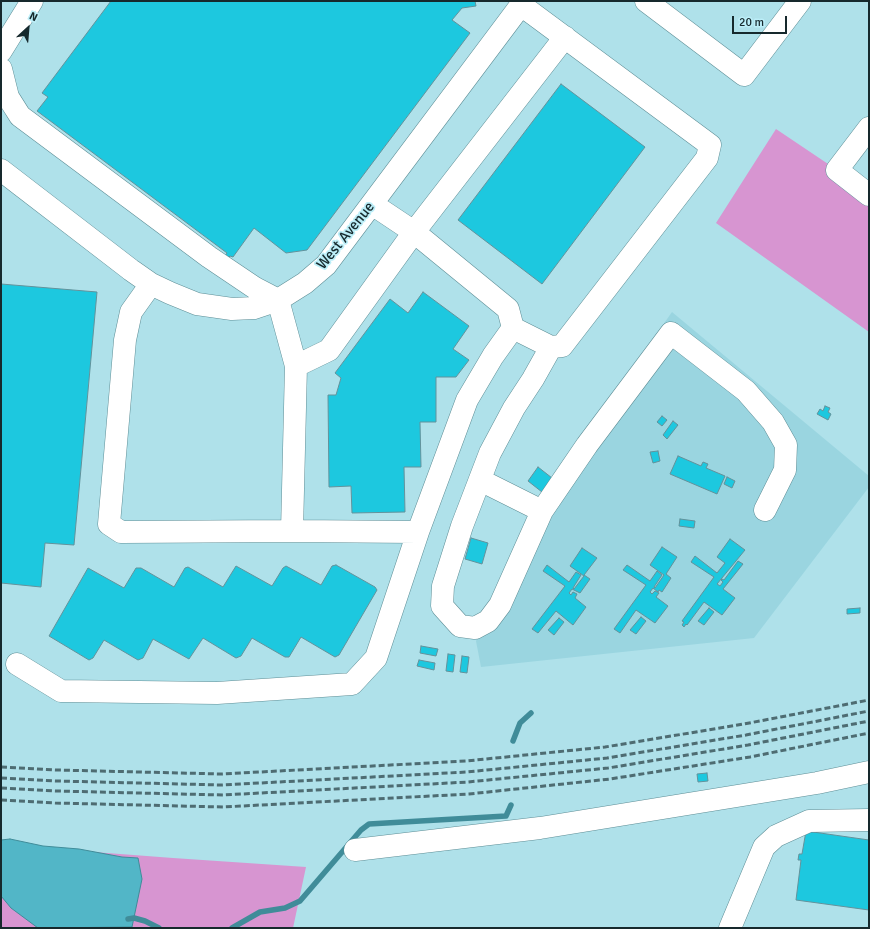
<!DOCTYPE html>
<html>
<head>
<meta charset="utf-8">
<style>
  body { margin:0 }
  #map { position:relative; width:870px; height:929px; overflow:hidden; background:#afe1ea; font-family:Signika,sans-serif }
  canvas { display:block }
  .frame { position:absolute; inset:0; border:2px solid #16292d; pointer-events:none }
  .north { position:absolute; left:8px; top:8px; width:40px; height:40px; -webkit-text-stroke:3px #bceef8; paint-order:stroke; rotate:26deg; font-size:11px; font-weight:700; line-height:16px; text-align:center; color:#16292d }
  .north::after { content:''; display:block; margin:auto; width:14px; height:18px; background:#16292d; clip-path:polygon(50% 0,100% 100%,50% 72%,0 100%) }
  .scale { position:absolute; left:732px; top:16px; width:55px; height:18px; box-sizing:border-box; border:2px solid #16292d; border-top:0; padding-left:5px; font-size:12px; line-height:14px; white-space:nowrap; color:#16292d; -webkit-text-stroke:3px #bceef8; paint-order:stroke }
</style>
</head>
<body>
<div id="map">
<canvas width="870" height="929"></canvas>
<div class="frame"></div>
<div class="north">N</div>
<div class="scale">20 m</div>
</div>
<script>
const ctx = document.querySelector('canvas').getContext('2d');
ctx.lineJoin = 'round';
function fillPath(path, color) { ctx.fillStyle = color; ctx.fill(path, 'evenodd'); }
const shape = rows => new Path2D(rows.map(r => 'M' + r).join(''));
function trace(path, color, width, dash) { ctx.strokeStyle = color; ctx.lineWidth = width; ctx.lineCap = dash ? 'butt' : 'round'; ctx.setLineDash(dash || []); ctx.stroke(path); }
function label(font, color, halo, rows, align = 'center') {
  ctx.font = font + ' Signika,sans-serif'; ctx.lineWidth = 3.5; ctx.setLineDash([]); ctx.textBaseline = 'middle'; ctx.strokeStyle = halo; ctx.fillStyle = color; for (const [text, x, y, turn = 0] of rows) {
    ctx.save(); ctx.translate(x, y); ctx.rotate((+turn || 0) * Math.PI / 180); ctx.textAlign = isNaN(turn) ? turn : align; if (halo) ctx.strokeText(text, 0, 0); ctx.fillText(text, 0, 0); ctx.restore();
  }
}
fillPath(shape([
  [672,312,869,476,869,487,754,638,481,667,476,641,526,519]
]), '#9ad5e0');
fillPath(shape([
  [776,129,837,170,869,195,869,332,716,223],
  [1,845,173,858,306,867,293,928,1,928]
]), '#d795d1');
const water = shape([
  [10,839,43,846,79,849,122,857,138,858,142,879,132,927,38,928,11,908,1,896,1,840,10,839]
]);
fillPath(water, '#52b6c7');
trace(water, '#408c99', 1);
trace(shape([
  [513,741,520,723,531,713],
  [128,919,134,918,145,921,159,928],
  [232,928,260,912,285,908,300,901,361,830,369,824,506,816,511,805]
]), '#408c99', 5.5);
const building = shape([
  [111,1,475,1,476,6,462,8,452,20,470,33,307,250,286,253,254,228,233,257,230,256,228,258,225,256,227,253,37,111,48,97,42,93,111,1],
  [561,84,645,147,542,284,458,220,561,84],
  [1,284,97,292,74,545,45,543,41,587,1,583,1,284],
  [423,292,469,326,453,349,469,360,456,377,436,377,436,422,420,422,421,467,404,467,405,512,352,513,351,486,329,487,328,395,336,395,341,378,335,373,390,299,408,313,423,292],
  [825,406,830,408,828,412,831,414,828,420,817,414,820,409,823,411,825,406],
  [662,416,667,420,662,426,657,422,662,416],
  [673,421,678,425,667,439,663,435,673,421],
  [658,451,660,461,653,463,650,452,658,451],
  [678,456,701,466,703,462,708,464,706,468,725,476,717,494,670,474,678,456],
  [538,467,552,478,542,492,528,481,538,467],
  [727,477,735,481,732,488,724,484,727,477],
  [680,519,695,521,694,528,679,526,680,519],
  [471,538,488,543,482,564,465,559,471,538],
  [730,539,745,550,717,584,720,586,723,582,721,580,722,579,724,580,738,561,743,564,723,589,735,598,722,615,704,602,687,625,686,624,684,627,682,625,684,622,682,621,714,577,691,562,695,556,717,573,725,563,717,557,730,539],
  [662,547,677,557,666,574,671,578,662,592,659,590,658,592,653,588,650,592,652,594,655,591,659,593,656,597,668,606,655,623,636,610,620,633,614,629,646,585,623,570,627,565,650,581,657,571,662,575,654,587,655,588,664,575,650,565,662,547],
  [582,548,597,558,584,575,590,579,580,593,572,589,569,593,571,595,573,592,577,594,575,598,586,607,573,625,556,611,538,633,532,629,565,586,543,571,547,565,569,582,576,572,581,575,573,588,574,589,584,576,570,566,582,548],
  [336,565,375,587,377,590,339,655,335,657,301,637,289,657,285,657,252,638,241,656,236,658,203,638,189,659,153,639,143,658,138,660,104,640,93,658,89,660,49,636,88,568,124,588,136,568,141,568,174,587,185,568,188,567,223,587,236,566,272,586,283,568,286,566,321,585,332,566,336,565],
  [709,608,714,612,704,625,698,621,709,608],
  [860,608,860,613,847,614,847,609,860,608],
  [641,617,646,621,636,634,630,630,641,617],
  [559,618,564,622,554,635,548,630,559,618],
  [421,646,438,649,436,656,420,653,421,646],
  [448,654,455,655,453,672,446,671,448,654],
  [462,656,469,657,467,673,460,672,462,656],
  [419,660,435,663,434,670,417,666,419,660],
  [707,773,708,781,698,782,697,774,707,773],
  [806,831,869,840,869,910,796,900,801,860,798,860,799,854,802,854,806,831]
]);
fillPath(building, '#1dc8df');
trace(building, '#63929b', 1);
const minor = shape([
  [646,1,744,75,800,1],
  [1,51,32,1],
  [1,69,8,97,20,116,209,257,255,288,278,300,296,366,329,350,414,232,565,37],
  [869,128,837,170,869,195],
  [1,170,131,270,151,284,170,293,197,304,232,309,254,308,278,300,305,283,326,265,524,1],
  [151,284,131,312,125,340,109,524,121,532,292,531],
  [513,328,551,347,562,346,707,158,710,145,521,5],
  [551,347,533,379,514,408,490,453,462,526,443,586,442,606,460,626,475,628,488,621,500,605,542,511,587,445,671,333,746,391,773,422,786,445,785,470,765,510],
  [296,366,292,531,418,532],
  [480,480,542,511],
  [17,664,61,691,217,693,352,684,376,658,418,532,467,400,493,356,513,328,508,309,414,232,372,204],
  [355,850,540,828,817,783,869,772],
  [730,928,764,847,776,836,809,821,869,820]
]);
trace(minor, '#5e8e96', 23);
trace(minor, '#fff', 22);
trace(shape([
  [1,767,57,770,222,774,466,761,605,747,744,724,869,700],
  [1,778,56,781,222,785,467,772,607,758,746,735,869,711],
  [1,788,56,791,223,795,468,782,608,768,748,745,869,721],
  [1,800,55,803,223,807,469,794,610,779,750,757,869,733]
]), '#4e6c72', 3, [6, 3]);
label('15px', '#16292d', '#bceef8', [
  ["West Avenue",346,236,-51]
]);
</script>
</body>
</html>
